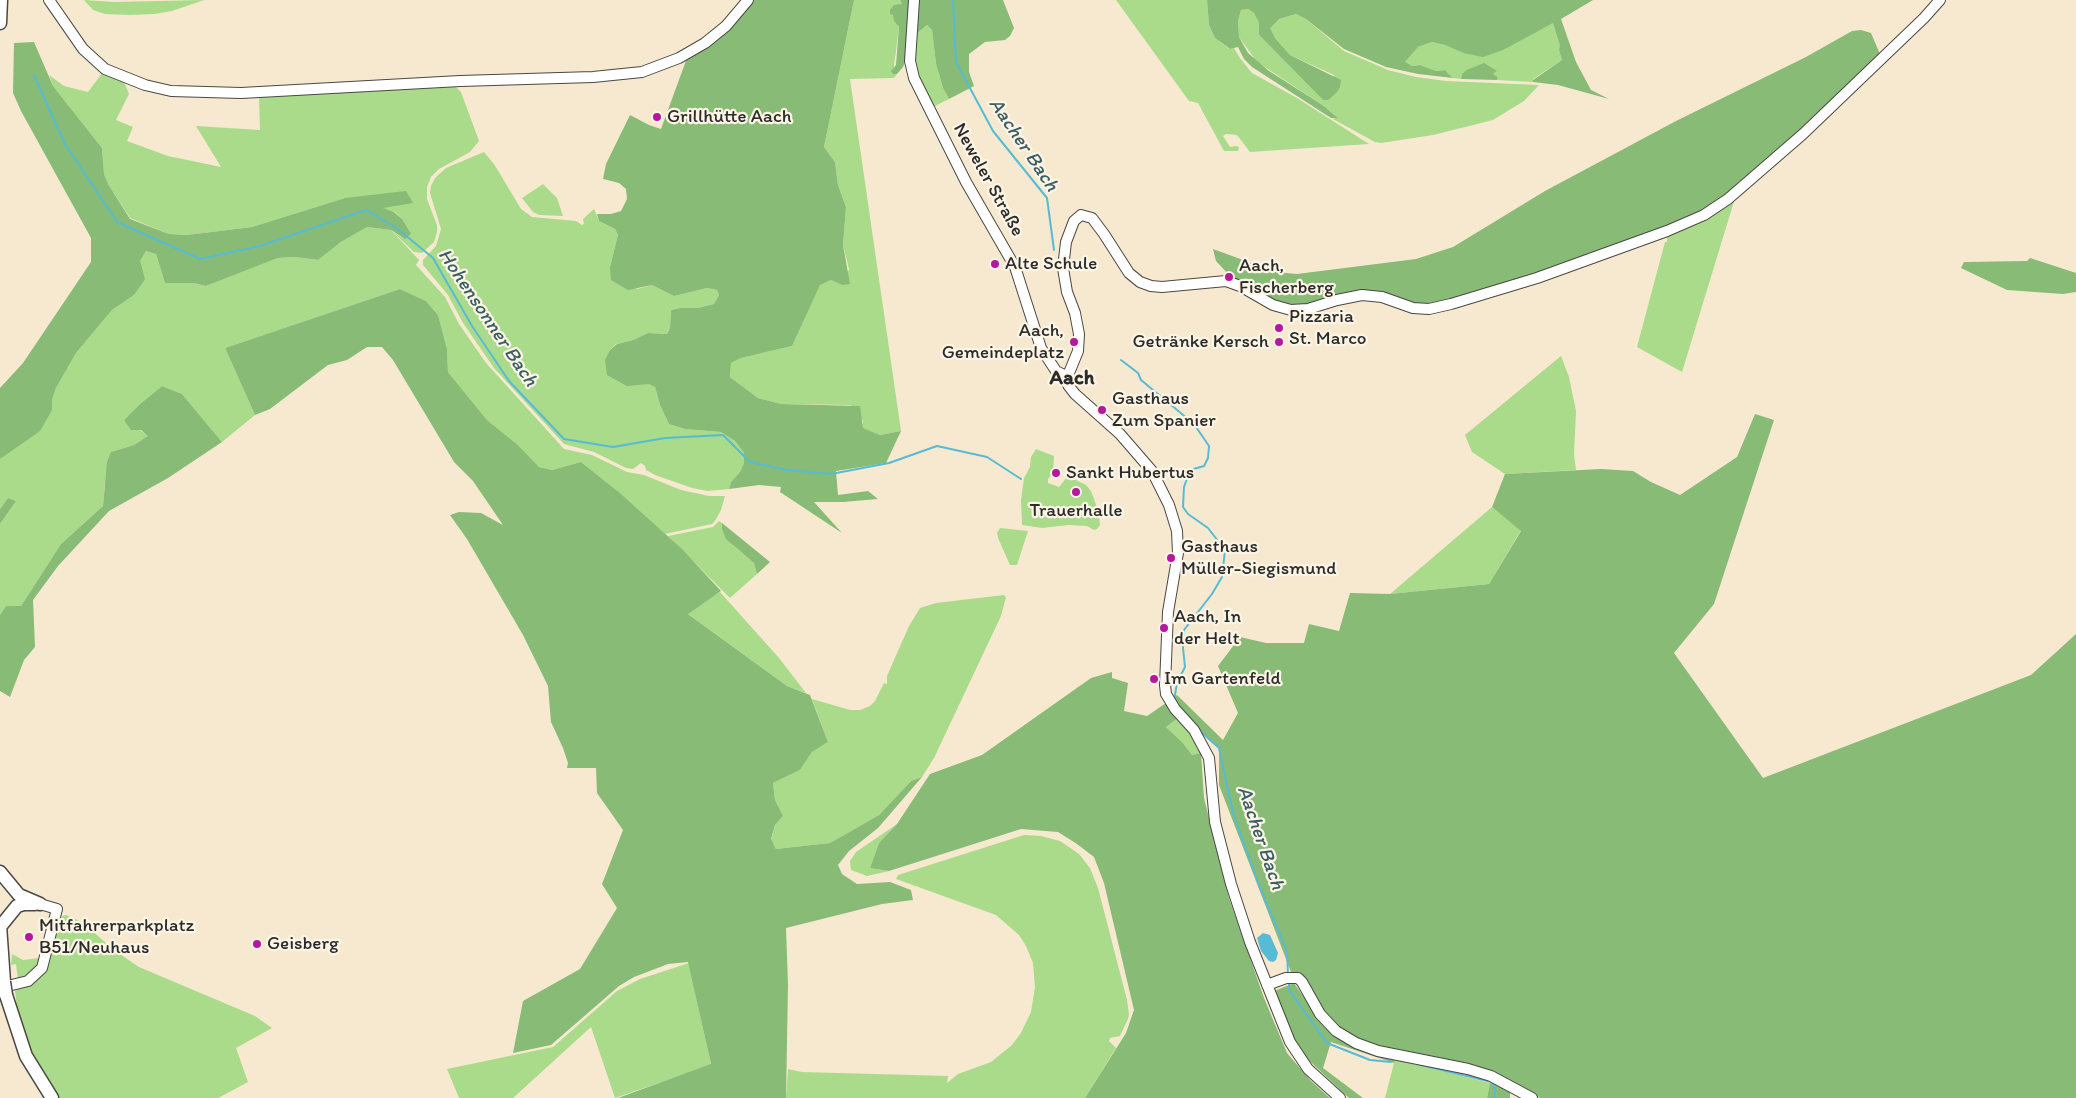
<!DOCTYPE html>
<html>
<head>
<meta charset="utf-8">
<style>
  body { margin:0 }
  canvas { display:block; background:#f6e9d0 }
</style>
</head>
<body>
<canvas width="2076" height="1098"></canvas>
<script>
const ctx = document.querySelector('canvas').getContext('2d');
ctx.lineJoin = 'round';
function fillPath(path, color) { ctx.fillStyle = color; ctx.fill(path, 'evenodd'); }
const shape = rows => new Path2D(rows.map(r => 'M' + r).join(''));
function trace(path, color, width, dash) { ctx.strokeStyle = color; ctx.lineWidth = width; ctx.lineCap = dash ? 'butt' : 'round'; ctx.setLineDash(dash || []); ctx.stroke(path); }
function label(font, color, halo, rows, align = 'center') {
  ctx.font = font + ' Itim,sans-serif'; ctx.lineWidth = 4.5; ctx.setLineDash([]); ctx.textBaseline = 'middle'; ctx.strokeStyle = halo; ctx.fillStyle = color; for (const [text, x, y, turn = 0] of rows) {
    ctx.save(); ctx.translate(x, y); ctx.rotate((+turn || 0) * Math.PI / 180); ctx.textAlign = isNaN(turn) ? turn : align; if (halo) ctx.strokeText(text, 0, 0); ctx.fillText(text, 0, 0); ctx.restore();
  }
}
fillPath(shape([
  [84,0,114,2,204,0,172,11,154,14,130,15,105,14,93,10],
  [854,0,900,0,902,5,894,5,894,21,899,27,893,74,897,74,894,78,850,79,901,431,880,435,862,428,863,421,851,405,781,404,758,398,730,377,731,363,741,358,792,346,819,285,831,280,842,285,849,269,843,245,846,207,838,185,835,162,824,147],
  [1116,0,1207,0,1209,25,1215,38,1229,49,1234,48,1240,58,1252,73,1297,98,1369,144,1250,152,1237,135,1226,134,1223,136,1230,147,1236,146,1239,147,1238,151,1224,151,1198,103,1189,101],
  [1248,9,1254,13,1259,23,1259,35,1323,100,1334,75,1290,55,1275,38,1269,27,1279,19,1296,14,1306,19,1344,51,1388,70,1416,77,1446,81,1539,85,1524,101,1493,120,1433,135,1381,143,1375,142,1331,118,1334,119,1335,115,1324,106,1257,62,1239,37,1238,21,1241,10],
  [1553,23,1561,45,1559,50,1562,60,1533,79,1533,82,1497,80,1498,77,1493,74,1497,71,1462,74,1461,79,1453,78,1445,70,1436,71,1420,65,1412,66,1404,63,1418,47,1432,42,1445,45,1463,53,1533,32],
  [927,25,932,30,936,64,943,88,949,99,933,107,913,68,915,35],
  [103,72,124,82,129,94,116,120,133,127,127,141,168,156,221,167,196,126,260,130,259,97,455,86,461,92,479,141,470,152,439,169,431,177,427,187,427,199,437,225,437,232,434,242,422,253,414,252,393,232,405,239,402,219,395,212,345,198,252,227,187,235,169,234,130,218,108,184,104,174,102,148,53,86,49,75,64,86,88,92],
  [484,152,494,164,521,209,532,217,576,221,582,225,584,224,583,219,594,209,599,221,615,229,618,235,610,267,637,289,652,285,674,296,707,288,717,290,719,295,714,304,698,308,680,308,671,310,670,328,667,334,648,333,633,340,616,344,610,350,655,387,660,405,669,424,685,429,721,432,735,441,744,453,744,463,740,472,731,482,729,489,708,491,692,488,655,475,646,470,645,466,641,463,633,469,626,468,594,452,564,444,494,368,463,323,448,295,423,265,423,260,436,246,441,229,430,193,431,186,435,178,446,168],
  [543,184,557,198,563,216,539,215,533,212,522,198],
  [1735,198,1682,372,1637,347,1665,242,1667,242,1667,236],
  [367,227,391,230,419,260,416,265,445,297,459,324,486,363,564,449,592,455,627,472,644,475,681,490,709,496,725,496,721,510,715,521,712,524,665,534,620,493,581,462,552,470,539,467,518,445,487,420,448,372,447,349,438,315,426,301,400,289,225,348,255,415,222,442,182,394,162,386,140,404,124,420,149,436,134,445,111,452,105,482,103,506,61,544,21,606,6,606,0,615,0,524,16,501,8,498,0,509,0,459,52,410,52,400,56,388,76,353,112,310,134,295,140,261,146,251,156,254,165,283,194,283,206,286,278,258,295,257,318,260,341,242],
  [1561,356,1569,377,1576,411,1574,454,1576,470,1505,474,1472,452,1465,435],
  [1036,449,1054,456,1053,473,1048,479,1048,483,1059,487,1068,476,1086,485,1091,491,1098,510,1100,525,1097,529,1094,530,1087,526,1069,525,1042,528,1022,525,1021,500,1024,478,1030,467,1031,457],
  [1492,507,1521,530,1489,584,1390,594],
  [719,521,722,523,722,529,734,546,754,563,757,574,730,598,668,536,713,527],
  [1000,528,1028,531,1017,565,1010,565,998,538,997,533],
  [720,592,779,658,806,693,787,686,687,613],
  [1004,595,1006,597,1001,616,934,758,922,777,911,781,879,815,830,843,776,849,771,840,775,825,783,816,775,800,773,783,800,770,812,752,828,742,812,699,850,710,860,710,870,706,875,701,884,683,887,684,887,676,909,626,920,608,936,603],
  [1178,718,1188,729,1201,753,1192,755,1183,743,1166,727],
  [897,824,879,843,870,868,889,871,867,876,851,870,850,861,856,852],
  [1024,835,1041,836,1060,841,1079,854,1090,868,1098,888,1127,1000,1129,1014,1128,1019,1120,1036,1110,1038,1109,1041,1116,1048,1085,1098,786,1098,788,1069,802,1072,948,1076,947,1083,958,1074,991,1062,1012,1045,1021,1033,1031,1012,1035,987,1033,963,1026,946,1019,935,996,915,896,879,898,875],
  [66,915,82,922,114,950,139,967,255,1016,272,1028,236,1048,248,1082,218,1098,59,1098,35,1060,24,1037,18,1017,15,991,32,982,59,921,62,916],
  [12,954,23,960,40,958,38,966,26,977,18,980,16,964,11,965],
  [689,963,711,1065,615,1098,591,1027,513,1098,459,1098,447,1069,553,1047,617,991,640,979],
  [1395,1059,1490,1083,1487,1098,1385,1098]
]), '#aadb8a');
fillPath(shape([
  [753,0,854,0,824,147,835,162,838,185,846,207,843,245,850,284,842,285,831,280,820,285,792,346,741,358,731,363,730,377,758,398,781,404,860,406,863,428,880,435,901,431,886,463,836,471,838,495,868,491,878,499,843,502,814,502,842,533,780,492,781,487,759,485,729,489,731,482,740,472,744,463,744,453,735,441,721,432,685,429,669,424,660,405,655,387,649,384,627,386,607,375,605,360,610,350,617,344,633,340,648,333,667,334,670,328,671,310,680,308,698,308,714,304,719,295,717,290,707,288,674,296,652,285,628,290,611,280,610,267,618,235,615,229,599,221,597,214,611,214,621,211,627,199,626,189,619,183,603,179,606,164,630,115,649,125,661,129,687,58,721,36,736,22],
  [900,0,911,0,906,59,903,67,897,74,893,74,891,71,896,65,899,27,894,21,893,15,890,14,890,10,894,5,902,4],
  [918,0,1003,0,1014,28,1010,36,1005,40,985,42,969,54,969,72,974,86,949,99,943,88,936,64,932,30,927,25,915,35],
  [1207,0,1593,0,1561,19,1576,62,1591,90,1609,99,1558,85,1533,82,1533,80,1562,60,1559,50,1560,45,1553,23,1503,50,1483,57,1463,53,1445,45,1432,42,1418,47,1405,62,1412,66,1420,65,1436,71,1445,70,1453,78,1418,74,1386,67,1344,49,1306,19,1296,14,1279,19,1270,28,1275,38,1290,55,1341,80,1340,87,1336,93,1328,100,1323,100,1259,35,1259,23,1254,13,1248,9,1241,10,1238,21,1239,37,1248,53,1269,71,1324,106,1338,118,1331,118,1252,67,1244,59,1238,47,1230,49,1215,38,1209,25],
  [1861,30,1871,33,1880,54,1795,135,1733,190,1708,208,1667,226,1484,293,1435,304,1415,305,1359,292,1333,296,1313,304,1287,306,1269,300,1230,276,1216,261,1213,249,1276,272,1297,274,1416,259,1453,247,1545,191,1676,121,1806,57,1852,31],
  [34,42,53,86,102,148,104,174,108,184,130,219,169,234,187,235,252,227,345,198,406,191,413,203,383,208,394,212,402,219,411,234,405,239,391,230,367,227,341,242,318,260,295,257,278,258,206,286,194,283,165,283,156,254,146,251,140,261,145,279,134,295,112,310,76,353,56,388,52,400,52,410,40,431,0,459,0,388,23,363,91,262,91,238,21,111,13,93,14,43],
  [1484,63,1497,71,1493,74,1498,77,1497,80,1461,79,1462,74,1467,70],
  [2030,258,2076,273,2076,292,2063,294,2007,290,1961,268,1964,262,2027,261],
  [400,289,426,301,438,315,447,349,448,372,487,420,518,445,539,467,552,470,581,462,620,493,682,549,721,591,688,614,787,686,810,695,828,742,812,752,800,770,773,783,775,800,783,816,775,825,771,839,776,849,830,843,879,815,911,781,922,777,878,828,849,851,838,865,842,874,857,884,890,882,911,890,913,900,882,904,786,928,788,985,786,1098,618,1098,711,1064,688,962,668,964,634,977,619,986,551,1045,513,1053,523,1001,580,969,617,908,602,884,623,830,597,793,596,768,567,768,568,763,563,748,551,722,548,686,523,635,467,539,450,515,459,512,481,513,503,525,473,481,454,462,393,360,382,347,367,347,347,360,328,365,270,409,255,415,225,348],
  [162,386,182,394,222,442,168,478,109,511,58,566,33,600,35,647,24,660,10,697,0,691,0,615,6,606,21,606,61,544,103,506,107,462,111,452,134,445,148,436,141,430,131,430,124,420,140,404],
  [1755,414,1774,420,1714,604,1674,653,1763,778,2031,675,2076,634,2076,1098,1540,1098,1521,1086,1490,1072,1391,1049,1357,1038,1338,1027,1325,1012,1301,974,1291,972,1219,785,1219,748,1186,718,1171,700,1177,695,1223,740,1238,713,1218,666,1240,637,1266,643,1304,643,1309,624,1339,631,1350,593,1390,594,1489,584,1521,531,1492,507,1505,474,1601,469,1633,471,1651,482,1680,495,1737,457],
  [8,498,16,501,0,524,0,509],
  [722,523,770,562,757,574,754,563,726,539,722,529],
  [1112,672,1112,678,1128,683,1124,711,1147,716,1166,703,1178,718,1166,727,1183,743,1192,755,1201,753,1204,798,1229,898,1264,998,1287,1053,1311,1081,1330,1098,1085,1098,1126,1033,1134,1010,1104,883,1094,857,1077,844,1058,832,1021,829,889,871,870,868,879,843,897,824,930,774,982,755,1091,678],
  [1294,983,1321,1022,1395,1059,1394,1063,1331,1042,1323,1068,1363,1098,1349,1098,1299,1051,1274,991],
  [1490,1083,1510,1089,1510,1098,1487,1098]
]), '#87bb76');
fillPath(shape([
  [1263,933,1270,935,1278,953,1276,960,1273,962,1269,961,1261,951,1257,938]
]), '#57bbd5');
trace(shape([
  [953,0,956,62,993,131,1047,198,1054,250],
  [34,75,65,144,117,222,200,259,260,246,366,210,398,229,433,258,472,326,509,381,564,439,613,447,665,438,723,435,750,462,787,470,831,474,889,463,937,446,987,457,1021,479],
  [1121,360,1138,373,1141,380,1194,424,1209,446,1208,458,1204,466,1190,470,1184,487,1183,507,1188,514,1208,528,1225,550,1222,577,1212,594,1184,630,1183,648,1185,667,1177,683,1174,701],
  [1199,730,1219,748,1233,813,1260,888,1287,951,1288,975],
  [1289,982,1289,990,1327,1043,1370,1060,1391,1062],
  [1417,1064,1492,1082,1495,1090,1494,1098]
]), '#57bbd5', 2);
const secondary = shape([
  [49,0,83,49,105,69,145,85,171,91,241,93,460,81,593,77,642,72,679,58,705,43,726,26,748,0],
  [914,0,910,61,914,78,966,182,1015,267,1041,348,1056,371,1068,377],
  [1267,985,1286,978,1298,978,1302,982,1320,1014,1336,1031,1356,1043,1378,1051,1468,1069,1491,1076,1532,1098],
  [0,988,28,981,42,968,57,909,40,904],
  [1340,1098,1308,1069,1290,1042,1250,942,1231,884,1215,822,1209,758,1194,730,1175,709,1166,694,1165,685,1168,612,1178,553,1177,531,1169,505,1152,471,1120,434,1075,394,1068,385,1069,373,1078,351,1079,334,1075,313,1067,292,1063,268,1066,242,1074,221,1081,215,1092,218,1104,234,1129,273,1140,282,1151,286,1162,287,1226,281,1240,286,1273,305,1291,310,1308,309,1337,300,1362,295,1382,297,1413,308,1429,309,1451,304,1537,278,1667,231,1704,215,1728,199,1803,134,1924,18,1940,0]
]);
const highway = shape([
  [0,23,1,0],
  [0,872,19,895,40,904],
  [0,925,4,982],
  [0,927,17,906,24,904,35,904],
  [6,995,26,1056,52,1098]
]);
trace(secondary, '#494844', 12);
trace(highway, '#494844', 15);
trace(secondary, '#fff', 10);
trace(highway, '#fff', 12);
const highwayBridge = shape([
  [4,982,6,995]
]);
trace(highwayBridge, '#494844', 15, []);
trace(highwayBridge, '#fff', 12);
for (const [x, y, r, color] of [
  [657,117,5,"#b5179e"],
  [995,264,5,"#b5179e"],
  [1229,277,5,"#b5179e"],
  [1279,328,5,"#b5179e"],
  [1074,342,5,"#b5179e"],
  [1279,342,5,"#b5179e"],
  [1102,410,5,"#b5179e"],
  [1056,473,5,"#b5179e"],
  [1076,492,5,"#b5179e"],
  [1171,558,5,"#b5179e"],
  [1164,628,5,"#b5179e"],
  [1154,679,5,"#b5179e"],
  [29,937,5,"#b5179e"],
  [257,944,5,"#b5179e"]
]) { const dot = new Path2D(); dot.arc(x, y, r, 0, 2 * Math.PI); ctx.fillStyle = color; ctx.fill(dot); trace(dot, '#fcf5e5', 2); }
label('19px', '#2b2b2b', '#fcf5e5', [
  ["Grillhütte Aach",667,117],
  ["Alte Schule",1005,264],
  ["Aach,",1239,266],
  ["Fischerberg",1239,288],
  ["Pizzaria",1289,317],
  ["St. Marco",1289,339],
  ["Aach,",1064,331,"right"],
  ["Gemeindeplatz",1064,353,"right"],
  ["Getränke Kersch",1269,342,"right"],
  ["Gasthaus",1112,399],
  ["Zum Spanier",1112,421],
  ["Sankt Hubertus",1066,473],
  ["Trauerhalle",1076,511,"center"],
  ["Gasthaus",1181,547],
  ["Müller-Siegismund",1181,569],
  ["Aach, In",1174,617],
  ["der Helt",1174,639],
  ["Im Gartenfeld",1164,679],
  ["Mitfahrerparkplatz",39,926],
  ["B51/Neuhaus",39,948],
  ["Geisberg",267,944]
], 'left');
label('19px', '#2b2b2b', '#fcf5e5', [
  ["Neweler Straße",988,180,61]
]);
label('italic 20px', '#3a5d66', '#fcf5e5', [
  ["Aacher Bach",1023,145,56],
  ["Hohensonner Bach",487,318,56],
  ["Aacher Bach",1260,838,71]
]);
label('bold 21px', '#2b2b2b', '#fcf5e5', [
  ["Aach",1072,379]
]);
</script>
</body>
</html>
